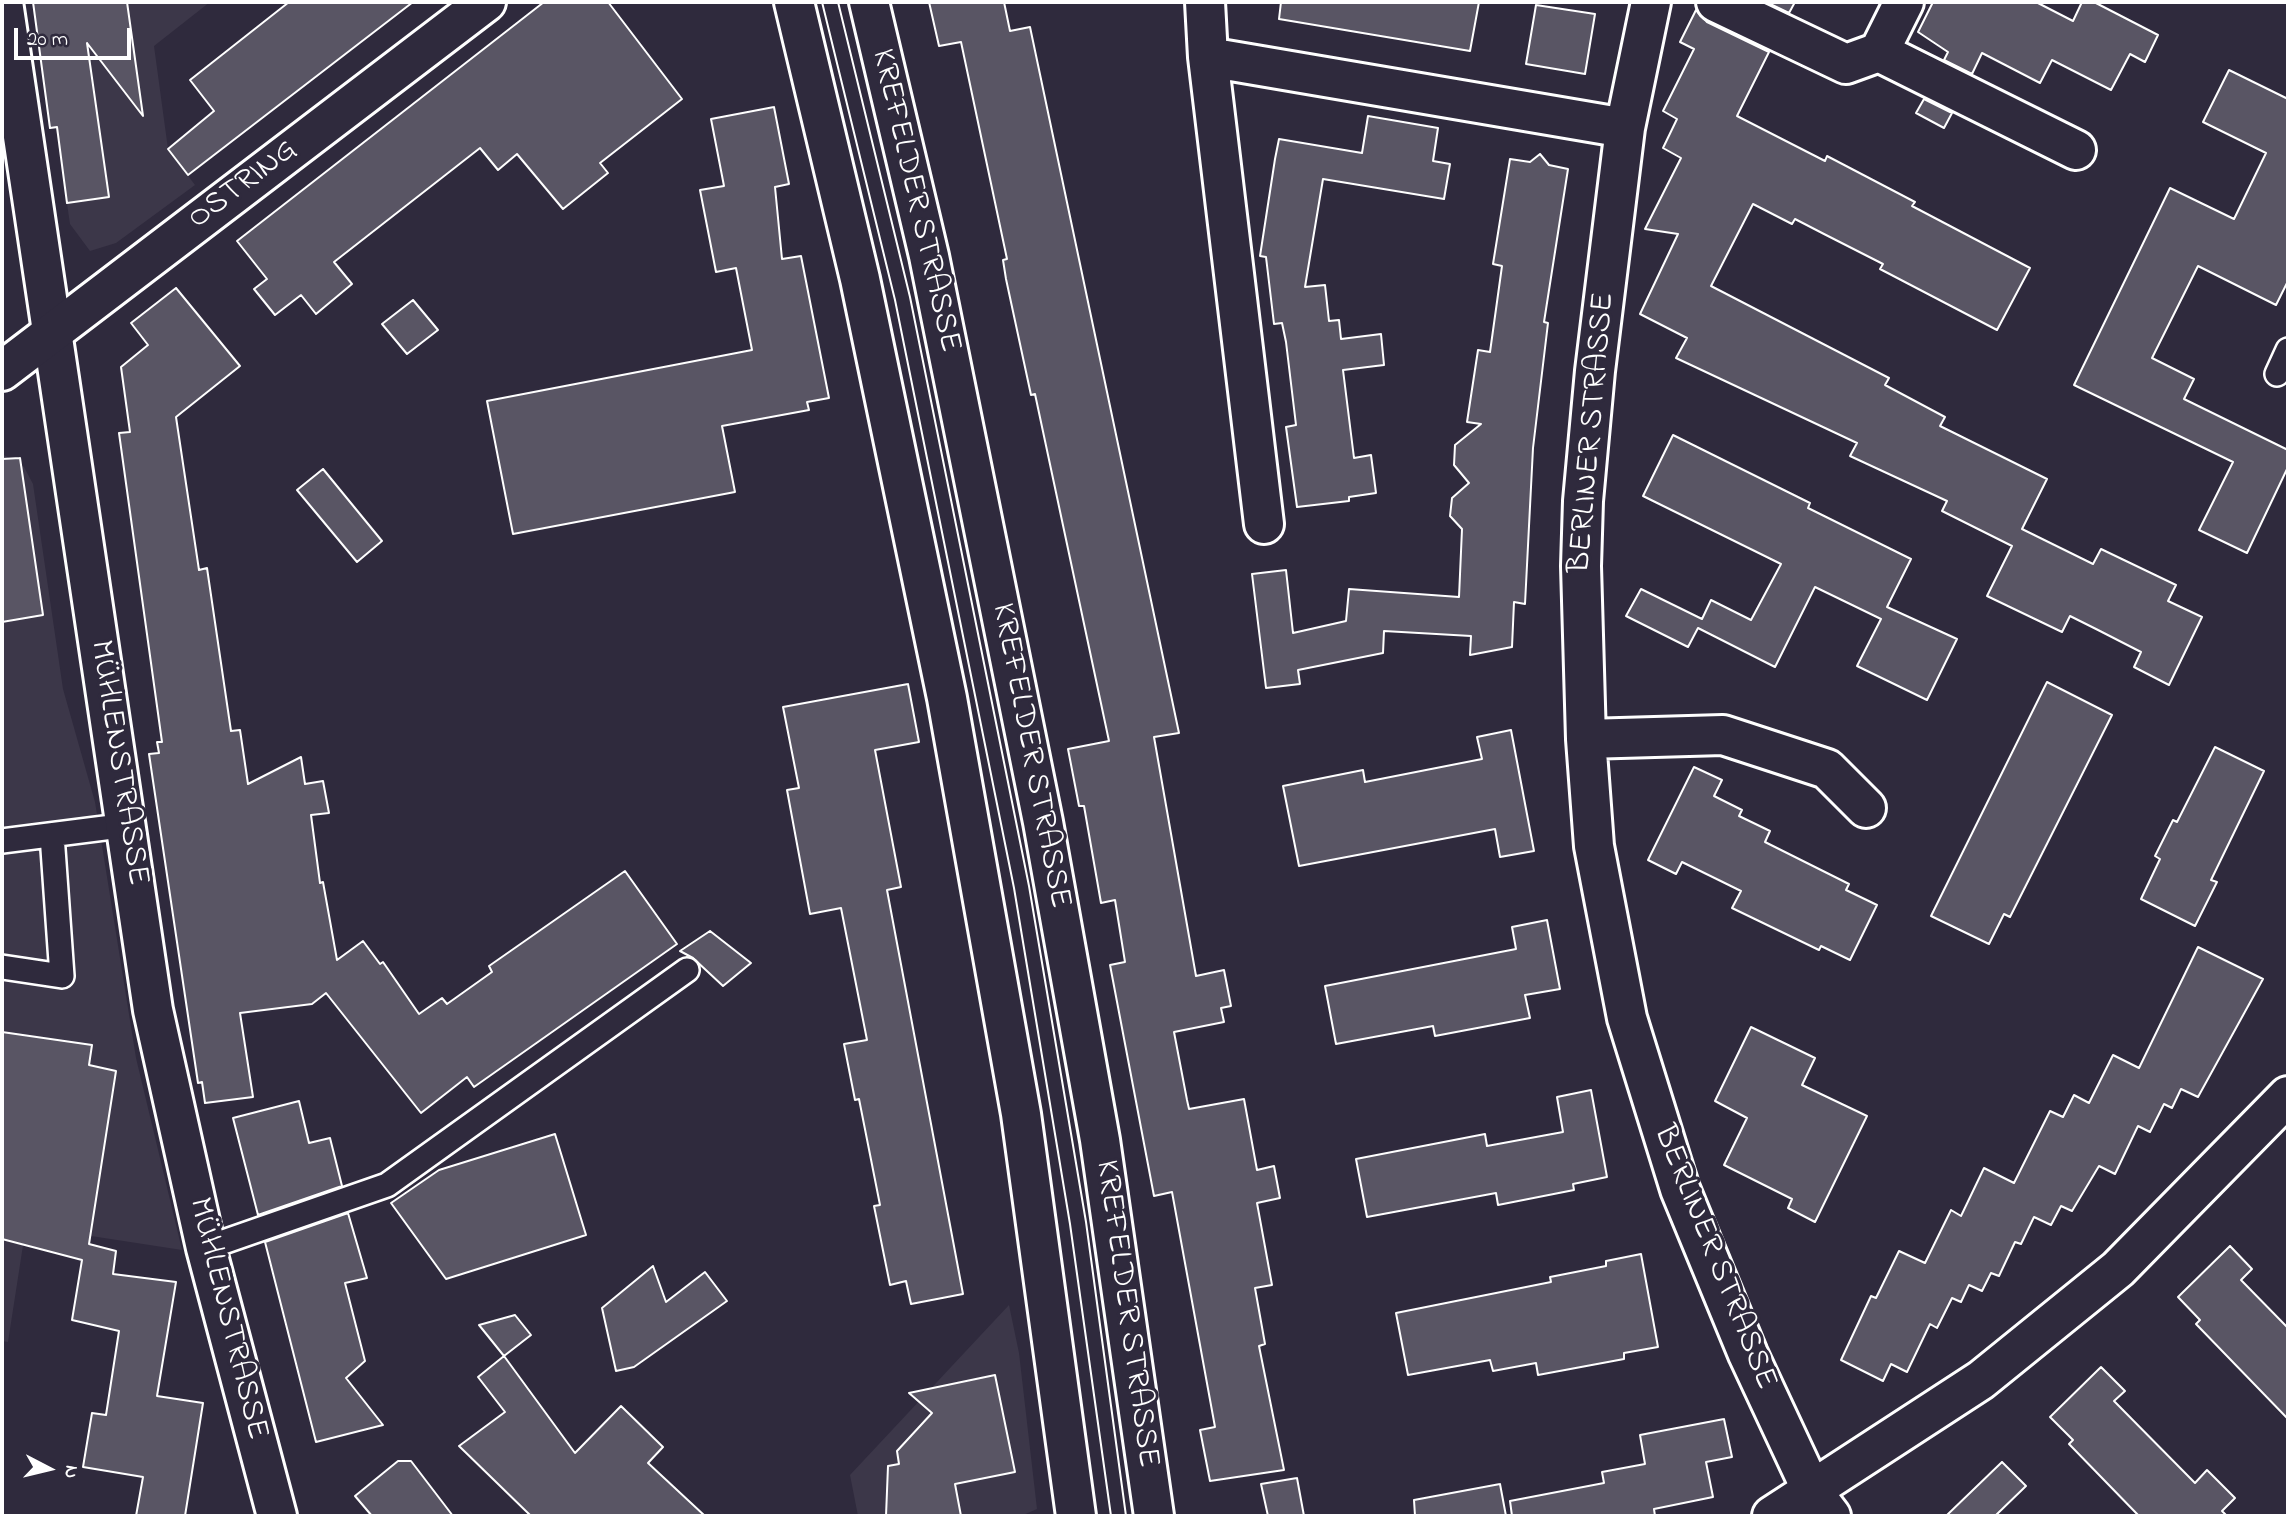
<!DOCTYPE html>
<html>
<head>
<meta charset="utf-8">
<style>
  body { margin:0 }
  #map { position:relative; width:2290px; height:1518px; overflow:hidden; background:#2f2a3d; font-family:"Indie Flower",sans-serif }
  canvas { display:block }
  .frame { position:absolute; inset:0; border:4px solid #fff; pointer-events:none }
  .north { position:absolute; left:14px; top:1434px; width:70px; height:70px; -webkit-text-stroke:5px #2f2a3d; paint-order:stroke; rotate:97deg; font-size:19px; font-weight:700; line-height:28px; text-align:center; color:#fff }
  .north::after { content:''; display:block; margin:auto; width:24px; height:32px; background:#fff; clip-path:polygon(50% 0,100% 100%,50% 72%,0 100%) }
  .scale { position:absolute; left:14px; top:28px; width:117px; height:32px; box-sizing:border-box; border:4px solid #fff; border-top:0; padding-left:9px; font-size:21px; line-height:24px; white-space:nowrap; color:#fff; -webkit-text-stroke:5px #2f2a3d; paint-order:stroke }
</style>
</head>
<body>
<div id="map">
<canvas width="2290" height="1518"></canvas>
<div class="frame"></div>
<div class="north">N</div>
<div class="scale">20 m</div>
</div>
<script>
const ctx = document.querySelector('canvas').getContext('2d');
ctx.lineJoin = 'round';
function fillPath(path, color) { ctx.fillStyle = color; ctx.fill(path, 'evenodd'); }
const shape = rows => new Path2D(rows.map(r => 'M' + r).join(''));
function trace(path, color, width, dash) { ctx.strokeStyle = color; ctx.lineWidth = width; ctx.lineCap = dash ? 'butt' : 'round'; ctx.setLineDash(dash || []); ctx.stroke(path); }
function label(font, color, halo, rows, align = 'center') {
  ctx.font = font + ' "Indie Flower",sans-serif'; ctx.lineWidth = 6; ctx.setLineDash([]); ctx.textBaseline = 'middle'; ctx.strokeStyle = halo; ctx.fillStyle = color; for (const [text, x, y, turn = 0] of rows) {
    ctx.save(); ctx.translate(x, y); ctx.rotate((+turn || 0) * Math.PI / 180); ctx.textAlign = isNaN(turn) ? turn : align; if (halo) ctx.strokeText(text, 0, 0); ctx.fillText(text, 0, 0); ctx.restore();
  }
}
fillPath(shape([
  [32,2,210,2,154,46,168,149,195,185,116,243,90,251,70,224,56,129,49,129],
  [4,455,24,467,33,484,63,689,95,802,136,1058,182,1250,26,1226,8,1342,2,1341],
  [1009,1305,1019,1353,1037,1509,1021,1516,858,1516,850,1475]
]), '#3c3749');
const building = shape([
  [33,2,127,2,143,116,87,43,109,197,67,203,57,127,50,128,33,2],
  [289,2,413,2,188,175,168,149,214,111,190,80,289,2],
  [544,2,608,2,682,99,600,163,608,173,563,209,517,154,498,170,480,148,334,262,352,284,316,314,301,295,275,315,254,289,267,279,237,241,544,2],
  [929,2,1004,2,1010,31,1030,27,1179,733,1154,737,1196,976,1224,970,1231,1006,1221,1008,1224,1022,1174,1032,1187,1100,1189,1109,1244,1099,1257,1170,1274,1166,1280,1198,1257,1203,1272,1285,1255,1288,1265,1344,1259,1346,1284,1470,1210,1481,1200,1430,1215,1427,1172,1192,1154,1196,1110,965,1125,962,1115,900,1101,903,1084,806,1079,806,1068,749,1109,741,1035,394,1031,395,1006,279,1003,260,1007,259,961,42,939,46,929,2],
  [1281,2,1479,2,1470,51,1279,19,1281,2],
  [1766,2,1795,2,1789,13,1766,2],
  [1933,2,2036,2,2073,21,2082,2,2094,2,2158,35,2145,62,2130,54,2111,90,2052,60,2040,83,1982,53,1972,74,1944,60,1948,52,1918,32,1933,2],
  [1536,5,1595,14,1585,74,1526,64,1536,5],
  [1696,10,1707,22,1769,52,1737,116,1825,161,1827,156,1915,202,1912,206,2030,268,1997,330,1880,269,1883,264,1824,234,1795,219,1792,224,1753,204,1711,286,1889,378,1885,385,1945,417,1940,426,2047,479,2022,529,2093,564,2101,549,2176,585,2168,601,2202,617,2169,685,2134,667,2141,652,2098,630,2070,616,2062,632,1987,596,2012,546,1942,511,1947,501,1850,456,1857,443,1676,358,1687,338,1640,314,1678,234,1645,229,1681,158,1663,148,1677,119,1663,111,1694,49,1680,42,1696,10],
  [2229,70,2288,99,2288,281,2276,305,2198,266,2152,358,2194,379,2184,399,2288,450,2288,467,2247,553,2199,530,2233,462,2074,385,2170,188,2234,219,2266,153,2203,122,2229,70],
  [1924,99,1952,113,1944,128,1916,113,1924,99],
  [774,107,789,184,775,187,782,259,801,256,829,398,807,402,809,410,722,426,735,492,513,534,487,401,752,350,736,268,716,272,700,190,724,186,711,119,774,107],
  [1368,116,1438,128,1433,161,1450,164,1444,199,1323,179,1305,287,1325,285,1329,321,1339,320,1341,339,1381,334,1384,365,1343,370,1354,458,1371,455,1376,493,1349,497,1349,501,1297,507,1286,427,1296,425,1286,342,1282,323,1274,324,1266,257,1260,256,1275,159,1279,139,1362,153,1368,116],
  [1540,154,1549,165,1568,169,1544,322,1548,323,1533,448,1525,604,1514,602,1512,647,1470,655,1471,636,1384,631,1383,653,1298,670,1300,684,1266,688,1252,574,1286,570,1293,633,1346,621,1349,589,1459,597,1462,529,1450,516,1452,498,1469,483,1454,465,1455,445,1481,424,1467,422,1478,350,1490,352,1502,266,1493,264,1510,159,1530,162,1540,154],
  [176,288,240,366,176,417,199,570,207,568,231,731,240,730,248,784,301,757,305,784,323,781,329,813,311,815,320,883,323,882,337,960,363,941,380,964,383,962,419,1014,442,998,447,1004,492,972,489,966,625,871,677,944,474,1087,467,1077,421,1113,326,993,312,1004,240,1013,253,1097,205,1103,202,1082,198,1083,149,754,159,753,157,742,162,742,119,433,130,432,121,367,148,345,131,323,176,288],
  [413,300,438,330,407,354,382,324,413,300],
  [1673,435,1810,503,1808,508,1911,559,1887,607,1957,639,1927,700,1857,666,1881,619,1815,587,1775,667,1698,628,1688,647,1626,616,1641,589,1702,619,1711,600,1751,620,1781,564,1643,496,1673,435],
  [20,458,43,615,2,622,2,459,20,458],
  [323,469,382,541,357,562,297,490,323,469],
  [2047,682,2112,715,2010,917,2004,914,1989,944,1931,916,2047,682],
  [908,684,919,742,875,750,901,887,887,890,963,1294,911,1304,906,1281,890,1285,874,1206,880,1205,859,1099,855,1100,844,1044,867,1040,841,908,810,914,787,790,799,788,783,707,908,684],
  [1511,730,1534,851,1500,857,1495,829,1299,866,1283,786,1363,770,1365,782,1482,759,1477,737,1511,730],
  [2215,747,2264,771,2211,880,2217,882,2195,926,2141,899,2160,859,2155,856,2173,820,2177,822,2215,747],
  [1694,767,1722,780,1714,796,1742,810,1739,816,1770,831,1765,842,1849,884,1846,890,1877,905,1850,960,1821,946,1819,950,1732,908,1741,891,1682,862,1676,874,1648,860,1694,767],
  [1547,920,1560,989,1525,995,1530,1018,1435,1036,1433,1026,1336,1044,1325,986,1516,949,1512,927,1547,920],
  [710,931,751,963,723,986,693,958,680,951,710,931],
  [2198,947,2263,979,2198,1097,2181,1089,2172,1108,2164,1104,2150,1132,2138,1126,2115,1174,2099,1166,2072,1211,2061,1206,2051,1225,2034,1217,2021,1244,2015,1242,1999,1276,1991,1273,1982,1291,1969,1285,1961,1302,1952,1298,1937,1328,1930,1324,1907,1372,1891,1364,1883,1381,1841,1360,1871,1296,1876,1298,1899,1251,1925,1263,1951,1210,1961,1216,1984,1168,2014,1183,2050,1111,2063,1117,2074,1095,2089,1103,2113,1055,2139,1068,2198,947],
  [1751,1027,1815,1058,1802,1085,1867,1116,1815,1222,1788,1208,1792,1199,1724,1165,1747,1118,1715,1101,1751,1027],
  [2,1032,92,1045,89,1065,116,1071,89,1244,116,1251,113,1274,176,1282,157,1396,203,1403,185,1516,136,1516,143,1477,83,1467,92,1413,106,1415,119,1331,72,1320,82,1260,2,1239,2,1032],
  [1591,1090,1607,1177,1573,1184,1574,1190,1498,1205,1496,1193,1367,1217,1356,1159,1485,1134,1487,1146,1563,1132,1557,1097,1591,1090],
  [299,1101,309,1143,330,1138,342,1186,258,1215,233,1118,299,1101],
  [555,1134,586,1235,446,1279,391,1203,439,1170,555,1134],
  [348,1213,367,1278,345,1283,365,1361,346,1378,383,1425,316,1442,265,1242,348,1213],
  [2230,1246,2252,1269,2241,1280,2288,1328,2288,1419,2196,1324,2200,1320,2178,1297,2230,1246],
  [1641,1254,1658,1347,1624,1353,1624,1359,1538,1375,1536,1363,1493,1371,1490,1360,1408,1375,1396,1313,1551,1282,1550,1277,1606,1266,1606,1261,1641,1254],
  [653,1266,666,1302,705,1272,727,1301,634,1367,616,1371,602,1308,653,1266],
  [515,1315,531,1335,504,1356,575,1453,621,1406,663,1447,648,1463,705,1516,531,1516,459,1446,505,1412,478,1377,504,1356,479,1325,515,1315],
  [2101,1367,2125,1391,2114,1401,2195,1483,2207,1470,2235,1498,2222,1511,2227,1516,2139,1516,2069,1444,2073,1440,2050,1417,2101,1367],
  [995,1375,1015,1472,955,1484,961,1516,886,1516,888,1466,899,1464,897,1451,932,1413,909,1393,995,1375],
  [1724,1419,1732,1457,1706,1462,1713,1497,1654,1509,1655,1516,1512,1516,1510,1501,1604,1483,1602,1472,1645,1464,1640,1435,1724,1419],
  [398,1461,411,1461,453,1516,372,1516,355,1496,398,1461],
  [2002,1462,2026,1486,1995,1516,1946,1516,2002,1462],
  [1297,1478,1304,1516,1268,1516,1261,1484,1297,1478],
  [1500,1484,1506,1516,1415,1516,1414,1500,1500,1484]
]);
fillPath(building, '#595564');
trace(building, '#fff', 2);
const service = shape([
  [2277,374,2288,350],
  [2,841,128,825],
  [2,967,62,976,52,835],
  [206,1248,387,1185,687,970]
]);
const minor = shape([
  [3,2,153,1010,206,1248,277,1516],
  [1205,2,1208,57],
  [1651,2,1625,128,1595,371,1583,501,1581,566,1586,739,1594,846,1627,1018,1680,1189,1748,1354,1812,1491,1831,1516],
  [1716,2,1846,64,1879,52,2076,150],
  [1879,52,1904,2],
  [1264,524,1208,57,1625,128],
  [1586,739,1723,735,1827,769,1866,808],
  [1772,1516,1981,1380,2118,1269,2288,1096]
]);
const secondary = shape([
  [794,2,860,279,947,698,1021,1114,1076,1516],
  [869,2,929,256,1043,822,1100,1140,1154,1516],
  [2,371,486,2]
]);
trace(service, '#fff', 28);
trace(minor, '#fff', 44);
trace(secondary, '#fff', 44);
trace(service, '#2f2a3d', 23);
trace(minor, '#2f2a3d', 38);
trace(secondary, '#2f2a3d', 38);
trace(shape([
  [822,2,895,300,1014,888,1070,1224,1111,1516],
  [838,2,910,297,1029,886,1086,1222,1126,1516]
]), '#fff', 2);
label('32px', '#fff', '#2f2a3d', [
  ["OSTRING",244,186,-37],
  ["KREFELDER STRASSE",914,201,77],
  ["BERLINER STRASSE",1594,433,-85],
  ["KREFELDER STRASSE",1029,756,79],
  ["MÜHLENSTRASSE",117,763,81],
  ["BERLINER STRASSE",1713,1258,68],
  ["KREFELDER STRASSE",1125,1314,82],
  ["MÜHLENSTRASSE",226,1319,76]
]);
</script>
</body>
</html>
